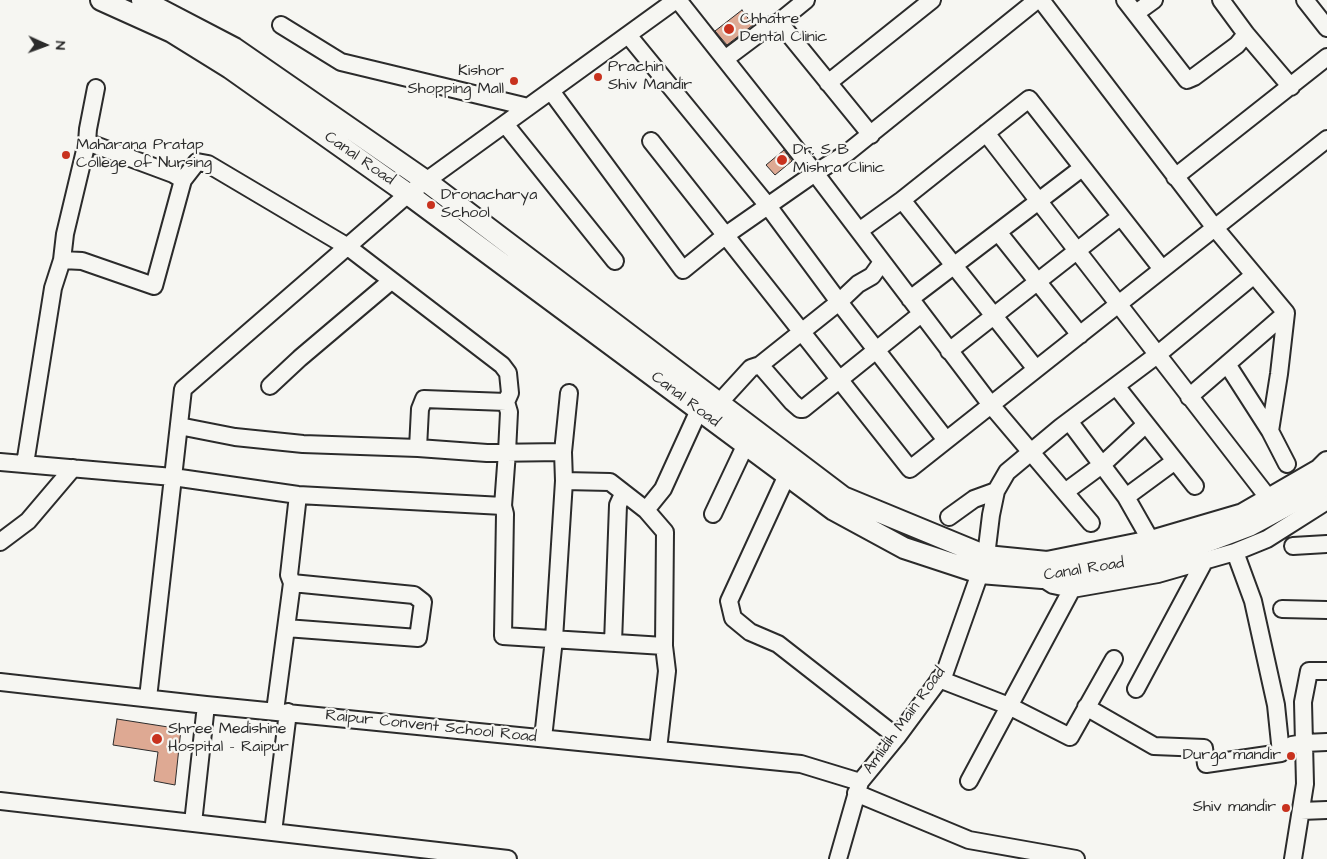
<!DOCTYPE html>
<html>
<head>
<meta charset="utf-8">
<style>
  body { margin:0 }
  #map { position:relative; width:1327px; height:859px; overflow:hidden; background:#f6f6f2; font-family:"Architects Daughter",sans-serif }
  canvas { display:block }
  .north { position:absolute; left:20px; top:20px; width:50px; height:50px; -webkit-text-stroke:4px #f6f6f2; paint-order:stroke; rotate:92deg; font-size:14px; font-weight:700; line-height:20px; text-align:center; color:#2b2b2b }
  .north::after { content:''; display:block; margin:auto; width:18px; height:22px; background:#2b2b2b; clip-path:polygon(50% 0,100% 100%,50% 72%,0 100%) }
</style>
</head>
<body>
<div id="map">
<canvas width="1327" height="859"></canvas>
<div class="north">N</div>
</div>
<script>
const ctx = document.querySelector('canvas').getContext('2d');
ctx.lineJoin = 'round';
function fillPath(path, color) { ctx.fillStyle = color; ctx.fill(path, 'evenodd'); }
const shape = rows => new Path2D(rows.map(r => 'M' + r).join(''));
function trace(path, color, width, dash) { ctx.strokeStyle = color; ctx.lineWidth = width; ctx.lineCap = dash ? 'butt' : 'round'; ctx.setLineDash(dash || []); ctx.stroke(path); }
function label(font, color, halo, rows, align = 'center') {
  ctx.font = font + ' "Architects Daughter",sans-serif'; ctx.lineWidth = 4.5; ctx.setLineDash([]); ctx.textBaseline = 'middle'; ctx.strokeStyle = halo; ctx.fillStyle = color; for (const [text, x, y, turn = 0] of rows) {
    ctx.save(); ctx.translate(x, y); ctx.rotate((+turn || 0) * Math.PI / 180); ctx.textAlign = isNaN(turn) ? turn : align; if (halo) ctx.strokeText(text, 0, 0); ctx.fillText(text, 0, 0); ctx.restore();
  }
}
const building = shape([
  [742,10,753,25,727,45,715,31,742,10],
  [784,150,792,161,775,175,766,165,784,150],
  [117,719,181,729,175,785,154,781,158,752,113,745,117,719]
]);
fillPath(building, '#dea993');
trace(building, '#2b2b2b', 1);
const minor = shape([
  [678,0,815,173,991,405,1091,523],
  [1041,0,1215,228,1286,313,1279,374,1270,431,1287,464],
  [1125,0,1187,80,1194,77,1237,45,1246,34],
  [1221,0,1246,34,1291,87],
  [1305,0,1327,28],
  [1136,13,1154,0],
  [779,22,871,135],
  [281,25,341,62,528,107],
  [628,35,768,206,839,302,946,440],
  [725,59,769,26,779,22,806,0],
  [828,83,932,0],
  [551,91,683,270,726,235,815,173,847,153,1037,0],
  [505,124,615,261],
  [986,133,1270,500],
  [651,141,910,469,1327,139],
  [87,142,173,174,183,180],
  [1175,177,1327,57],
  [902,200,1036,369],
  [859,231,902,200,1029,99,1162,269],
  [998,232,1080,335],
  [62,260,82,261,154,286,183,180,197,162,208,164,348,247,502,365,508,373,510,393,506,402,509,412,507,452,503,506,505,514,503,636,664,646],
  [910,299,1082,168],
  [949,351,1120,217],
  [1227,364,1270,431],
  [760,365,792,402,800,409,803,409,921,314],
  [270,386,300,358,391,281],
  [1116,386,1195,486],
  [1189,397,1286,313],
  [719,403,751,368,760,365,839,302,858,284,872,276,882,262],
  [1069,421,1126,497,1151,541],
  [179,426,235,437,303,444,418,448,487,453,563,452],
  [418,448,420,409,424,399,506,402],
  [0,462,173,477,298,495,503,506],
  [25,464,53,288,62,260,65,234,87,142,88,129,96,88],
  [787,475,729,601,733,618,750,632,778,644,897,737],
  [564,481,610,482,646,510,665,532,664,646,667,671,658,749],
  [1065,492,1103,464,1146,424],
  [1126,497,1175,461],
  [646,510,663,489,699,410],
  [713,514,746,444],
  [949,517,974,499,996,491],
  [0,542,28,521,73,468],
  [1293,546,1327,544],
  [1235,552,1253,601,1276,705,1281,753,1292,745,1304,743,1327,742],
  [1042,578,1053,585,1072,589,1158,574,1235,552,1267,539,1327,501],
  [1282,609,1327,610],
  [286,628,418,638,423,602,414,595,292,583],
  [613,643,618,505,623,494],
  [939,679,1009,706,1070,737,1114,659],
  [0,682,206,705,801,764,860,782],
  [1136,689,1205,560],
  [148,698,183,389,408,194,676,0],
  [1086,707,1154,746,1204,748,1206,764,1281,753],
  [275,711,292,583,289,575,298,495],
  [543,738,554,639,564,481,563,452,569,393],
  [969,781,1072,589],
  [856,793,969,840,1076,859],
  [0,801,508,859],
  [1301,811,1327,810],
  [193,823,206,705],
  [273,832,288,712],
  [838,859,860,782,897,737,945,672,986,556,991,515,996,491,1007,472,1061,427,1157,355,1254,275],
  [1293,859,1305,784,1303,702,1309,671,1327,671]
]);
const major = shape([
  [101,0,172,32,230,68,408,194,834,510,904,548,980,573,1042,578,1088,572,1172,555,1249,526,1327,484],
  [142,0,234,48,426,181,843,497,986,556,1047,562,1151,541,1243,514,1319,470,1327,462]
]);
trace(minor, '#2b2b2b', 20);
trace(major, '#2b2b2b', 24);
trace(minor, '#f6f6f2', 16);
trace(major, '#f6f6f2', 20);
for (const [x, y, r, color] of [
  [729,29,6,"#c8321e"],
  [598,77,5,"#c8321e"],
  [514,81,5,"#c8321e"],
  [66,155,5,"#c8321e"],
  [782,160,6,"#c8321e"],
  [431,205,5,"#c8321e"],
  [157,739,6,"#c8321e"],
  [1291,756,5,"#c8321e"],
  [1286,808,5,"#c8321e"]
]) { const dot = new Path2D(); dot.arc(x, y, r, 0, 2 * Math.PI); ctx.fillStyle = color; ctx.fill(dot); trace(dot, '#f6f6f2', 2); }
label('16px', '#2b2b2b', '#f6f6f2', [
  ["Chhatre",740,20],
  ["Dental Clinic",740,38],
  ["Prachin",608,68],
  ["Shiv Mandir",608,86],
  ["Kishor",504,72,"right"],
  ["Shopping Mall",504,90,"right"],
  ["Maharana Pratap",76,146],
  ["College of Nursing",76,164],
  ["Dr. S B",793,151],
  ["Mishra Clinic",793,169],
  ["Dronacharya",441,196],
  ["School",441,214],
  ["Shree Medishine",168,730],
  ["Hospital - Raipur",168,748],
  ["Durga mandir",1281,756,"right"],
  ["Shiv mandir",1276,808,"right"]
], 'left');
label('16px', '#2b2b2b', '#f6f6f2', [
  ["Canal Road",359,159,35],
  ["Canal Road",685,400,37],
  ["Canal Road",1084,570,-9],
  ["Amlidih Main Road",905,721,-54],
  ["Raipur Convent School Road",431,727,6]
]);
</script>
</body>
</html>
